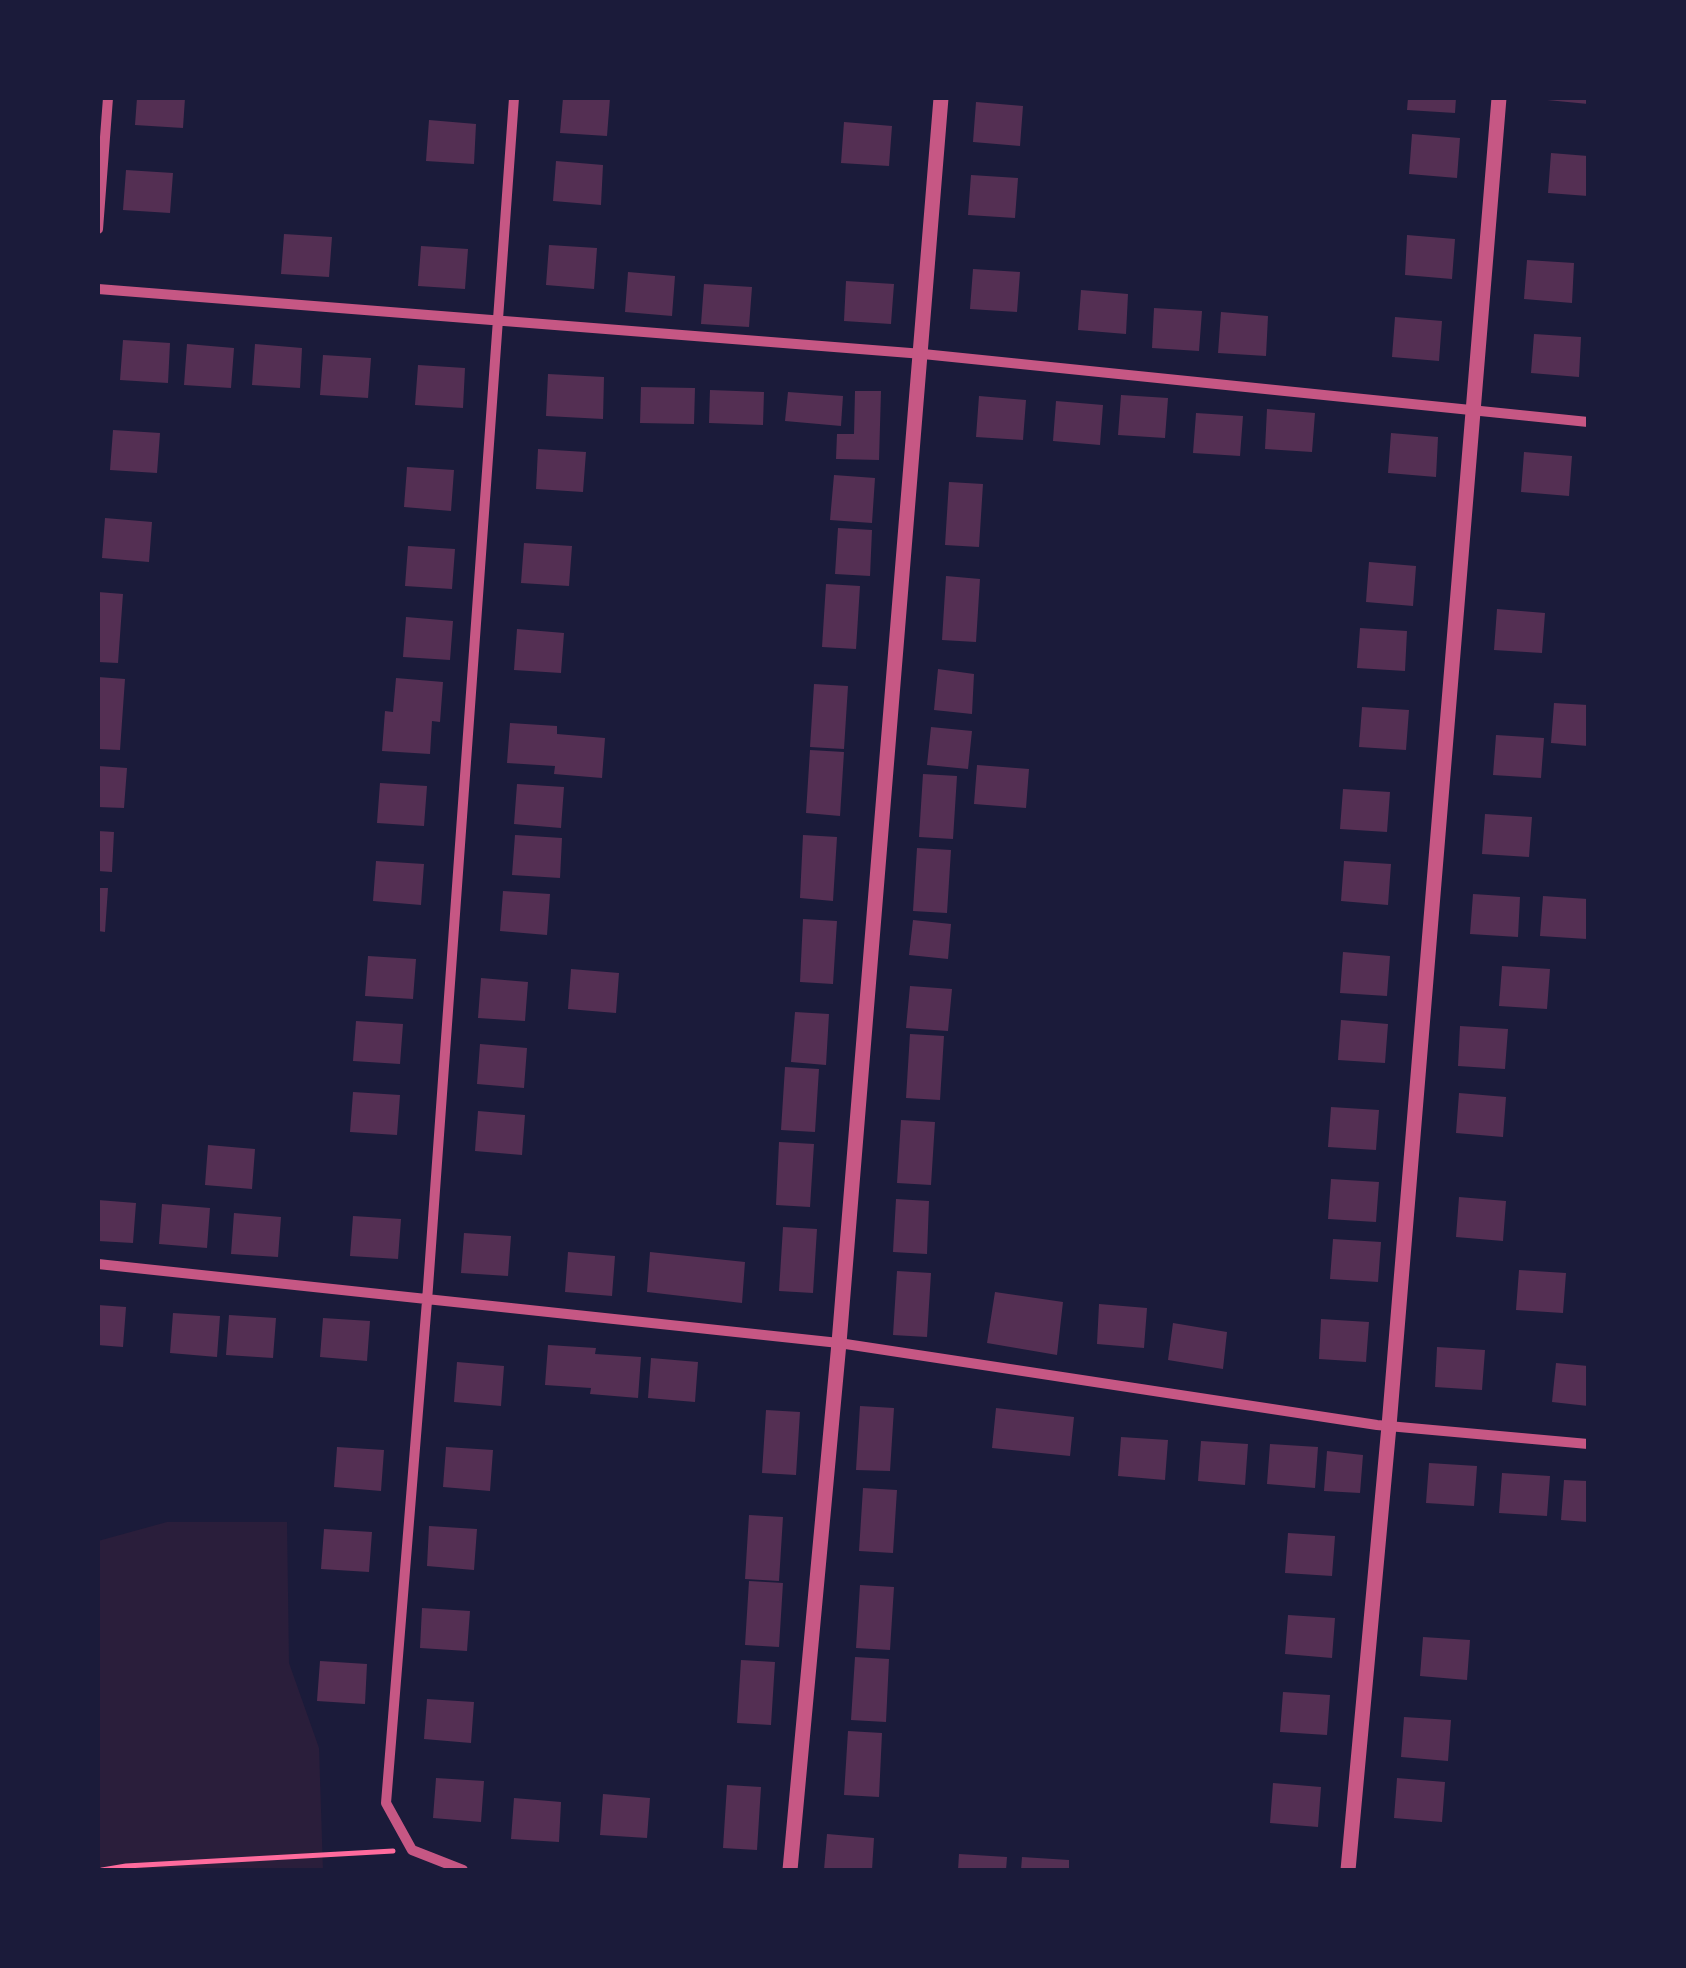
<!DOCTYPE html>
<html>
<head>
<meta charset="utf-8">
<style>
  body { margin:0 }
  #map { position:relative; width:1686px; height:1968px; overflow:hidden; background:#1b1b3a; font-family:"Sofia Sans Condensed",sans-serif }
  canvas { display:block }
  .frame { position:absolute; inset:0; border:100px solid #1b1b3a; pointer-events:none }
</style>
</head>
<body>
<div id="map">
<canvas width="1686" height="1968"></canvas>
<div class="frame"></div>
</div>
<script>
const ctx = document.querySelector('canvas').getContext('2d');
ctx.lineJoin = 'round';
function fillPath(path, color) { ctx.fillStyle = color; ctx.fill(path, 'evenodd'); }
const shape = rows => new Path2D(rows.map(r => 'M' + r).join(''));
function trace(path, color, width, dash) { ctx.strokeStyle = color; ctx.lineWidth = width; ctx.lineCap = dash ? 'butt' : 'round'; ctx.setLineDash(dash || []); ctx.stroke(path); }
fillPath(shape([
  [167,1522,287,1522,289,1663,319,1748,323,1870,98,1870,98,1541]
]), '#2a1e3b');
fillPath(shape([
  [137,98,185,98,183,128,135,125],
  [563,98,610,98,607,136,560,133],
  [1408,98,1456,98,1455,113,1407,110],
  [1547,98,1588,98,1588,104,1547,100],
  [976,102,1023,106,1020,146,973,142],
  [429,120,476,124,474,164,426,161],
  [844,122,892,126,889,166,841,163],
  [1412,134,1460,138,1457,178,1409,174],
  [1551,153,1588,156,1588,196,1548,193],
  [556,161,603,165,601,205,553,201],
  [126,170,173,173,170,213,123,210],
  [971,175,1018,178,1015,218,968,215],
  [284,234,332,237,329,277,281,274],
  [1407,235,1455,239,1452,279,1405,275],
  [549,245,597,248,594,289,546,285],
  [421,246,468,249,465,289,418,286],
  [1527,260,1574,263,1572,303,1524,299],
  [973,269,1020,272,1017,312,970,309],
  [628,272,675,276,672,316,625,312],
  [846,281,894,284,891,324,844,321],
  [704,284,752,287,749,327,701,324],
  [1081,290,1128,294,1126,334,1078,330],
  [1154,308,1202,311,1199,351,1152,348],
  [1221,312,1268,316,1266,356,1218,353],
  [1395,317,1442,321,1439,361,1392,357],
  [1534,334,1581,337,1579,377,1531,373],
  [123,340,170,343,168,383,120,380],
  [187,344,234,348,231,388,184,385],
  [255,344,302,348,300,388,252,385],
  [323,355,371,358,368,398,320,395],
  [418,365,465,368,463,408,415,405],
  [548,374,604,377,603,419,546,416],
  [641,387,695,388,694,424,640,423],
  [710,390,764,392,763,425,709,423],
  [855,391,881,391,879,460,836,459,837,434,854,434],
  [788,392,843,396,841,426,785,421],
  [1121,395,1168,398,1165,438,1118,435],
  [979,396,1026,400,1023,440,976,437],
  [1056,401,1103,405,1100,445,1053,441],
  [1267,409,1315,413,1312,452,1265,449],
  [1196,413,1243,416,1240,456,1193,453],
  [113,430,160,433,157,473,110,470],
  [1391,433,1438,437,1436,477,1388,473],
  [538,449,586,452,583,492,536,489],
  [1524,452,1572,456,1569,496,1521,492],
  [407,467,454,470,451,511,404,507],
  [834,475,875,478,872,523,830,520],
  [949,482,983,484,979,547,945,545],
  [105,518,152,522,149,562,102,558],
  [838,528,872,530,870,576,835,574],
  [524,543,572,546,569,586,521,583],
  [408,546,455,549,452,589,405,586],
  [1369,562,1416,566,1413,606,1366,602],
  [946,576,980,579,976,642,942,640],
  [826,584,860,586,856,649,822,647],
  [98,592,123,594,118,663,98,662],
  [1497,609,1545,613,1542,653,1494,650],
  [406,617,453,621,450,660,403,657],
  [1360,628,1407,631,1405,671,1357,668],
  [517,629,564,633,561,673,514,670],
  [938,669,974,674,972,714,934,710],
  [98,677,125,679,120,750,98,749],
  [396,678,443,682,440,722,432,721,430,754,382,751,385,711,393,712],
  [814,684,848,686,844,749,810,747],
  [1554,703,1588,705,1588,746,1551,743],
  [1362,707,1409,710,1406,750,1359,747],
  [510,723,557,726,557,734,605,738,602,778,554,774,555,766,507,763],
  [931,727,972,731,968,769,927,765],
  [1496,735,1544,738,1541,778,1493,775],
  [810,750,844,752,840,816,806,813],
  [977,765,1029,769,1026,808,974,804],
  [98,766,127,768,124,808,98,807],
  [923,774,957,776,953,839,919,837],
  [380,783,427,786,424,826,377,823],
  [517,784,564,787,561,828,514,824],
  [1343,789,1390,792,1387,832,1340,829],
  [1485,814,1532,817,1529,857,1482,854],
  [98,831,114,832,112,872,98,871],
  [515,835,562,838,560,878,512,875],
  [803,835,837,837,833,901,800,898],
  [917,848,951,850,947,913,913,911],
  [376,861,424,864,421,905,373,901],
  [1344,861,1391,864,1388,905,1341,901],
  [98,888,108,888,105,932,98,931],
  [503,891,550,894,547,935,500,931],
  [1473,894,1520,897,1518,937,1470,934],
  [1543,896,1588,899,1587,939,1540,936],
  [803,919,837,921,833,984,800,982],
  [913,920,951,924,948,959,909,955],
  [1343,952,1390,956,1387,996,1340,993],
  [368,956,416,959,413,999,365,996],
  [1502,966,1550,969,1547,1009,1499,1006],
  [571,969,619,973,616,1013,568,1009],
  [481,978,528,982,525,1021,478,1018],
  [910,986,952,989,948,1031,906,1028],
  [795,1012,829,1014,826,1065,791,1062],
  [1341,1020,1388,1024,1385,1063,1338,1060],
  [356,1021,403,1024,400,1064,353,1061],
  [1460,1026,1508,1029,1505,1069,1458,1066],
  [910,1034,944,1036,940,1100,906,1098],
  [480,1044,527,1048,524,1088,477,1084],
  [785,1067,819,1069,815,1132,781,1130],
  [353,1092,400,1095,397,1135,350,1132],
  [1459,1093,1506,1097,1503,1137,1456,1133],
  [1331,1107,1379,1110,1376,1150,1328,1147],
  [478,1111,525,1115,522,1155,475,1151],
  [901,1120,935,1122,931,1185,897,1183],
  [779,1142,814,1144,810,1207,776,1205],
  [208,1145,255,1149,252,1189,205,1185],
  [1331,1179,1379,1182,1376,1222,1328,1219],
  [1459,1197,1506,1201,1503,1241,1456,1237],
  [896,1199,929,1201,927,1254,893,1252],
  [98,1200,136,1203,133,1243,98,1241],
  [162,1204,210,1208,207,1248,159,1244],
  [234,1213,281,1217,278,1257,231,1254],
  [353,1216,401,1219,398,1259,350,1256],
  [783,1227,817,1229,813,1293,779,1291],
  [464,1233,511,1236,508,1276,461,1273],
  [1333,1239,1381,1242,1378,1282,1330,1279],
  [568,1252,615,1256,612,1296,565,1292],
  [650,1252,745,1262,742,1303,647,1292],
  [1519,1270,1566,1273,1563,1313,1516,1310],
  [897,1271,931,1273,927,1337,893,1335],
  [995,1292,1063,1302,1057,1355,987,1343],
  [1099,1304,1147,1308,1144,1348,1097,1344],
  [98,1305,126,1307,123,1347,98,1345],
  [173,1313,220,1316,217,1357,170,1353],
  [229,1315,276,1318,273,1358,226,1355],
  [323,1318,370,1321,367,1361,320,1357],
  [1321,1319,1369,1322,1366,1362,1319,1359],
  [1173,1323,1227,1332,1223,1369,1168,1360],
  [548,1345,596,1348,595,1354,641,1357,638,1398,590,1394,591,1388,545,1385],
  [1437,1347,1485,1350,1482,1390,1435,1387],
  [651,1358,698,1362,695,1402,648,1398],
  [457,1362,504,1366,501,1406,454,1402],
  [1556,1363,1588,1366,1588,1406,1552,1402],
  [860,1406,894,1408,890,1471,856,1470],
  [996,1408,1074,1417,1070,1456,992,1448],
  [766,1410,800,1412,796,1475,762,1473],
  [1121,1437,1168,1440,1165,1480,1118,1476],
  [1201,1441,1248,1444,1245,1485,1198,1481],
  [1270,1444,1318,1447,1315,1488,1267,1484],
  [337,1447,384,1450,381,1491,334,1487],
  [446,1447,493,1450,490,1491,443,1487],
  [1327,1451,1363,1455,1360,1493,1324,1491],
  [1429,1463,1477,1466,1474,1506,1426,1503],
  [1502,1473,1550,1476,1547,1516,1499,1513],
  [1564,1480,1588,1481,1588,1522,1561,1520],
  [863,1488,897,1490,893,1553,859,1551],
  [749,1515,783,1517,779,1581,745,1579],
  [429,1526,477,1529,474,1570,427,1566],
  [324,1529,372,1532,369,1572,321,1569],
  [1288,1533,1335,1536,1332,1576,1285,1573],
  [749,1581,783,1583,779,1647,745,1645],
  [860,1585,894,1587,890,1650,856,1648],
  [422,1608,470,1611,467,1651,420,1648],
  [1288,1615,1335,1618,1332,1658,1285,1654],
  [1423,1637,1470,1640,1467,1680,1420,1676],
  [855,1657,889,1659,886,1722,851,1720],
  [741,1660,775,1662,771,1725,737,1723],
  [320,1661,367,1664,365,1704,317,1701],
  [1283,1692,1330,1695,1327,1735,1280,1732],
  [427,1699,474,1702,471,1743,424,1739],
  [1404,1717,1451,1720,1448,1761,1401,1757],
  [848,1731,882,1733,879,1797,844,1795],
  [436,1778,484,1781,481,1822,433,1818],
  [1397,1778,1445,1782,1442,1822,1394,1818],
  [1273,1783,1321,1787,1318,1827,1270,1823],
  [727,1785,761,1787,757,1850,723,1848],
  [603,1794,650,1798,647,1838,600,1835],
  [514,1798,561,1802,559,1842,511,1839],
  [827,1834,874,1838,872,1870,824,1870],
  [959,1854,1007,1857,1006,1870,958,1870],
  [1022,1857,1069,1860,1069,1870,1021,1870]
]), '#542f53');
trace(shape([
  [102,1870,126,1866,393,1851]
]), '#ff6b9d', 5);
trace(shape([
  [98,229,108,98],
  [98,289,923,354,1588,422],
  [98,1264,839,1343,1377,1425,1588,1444],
  [463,1870,412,1850,386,1803,427,1301,514,98]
]), '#c65784', 10);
trace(shape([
  [790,1870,839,1343,941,98],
  [1348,1870,1389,1426,1499,98]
]), '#c65784', 15);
</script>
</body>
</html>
